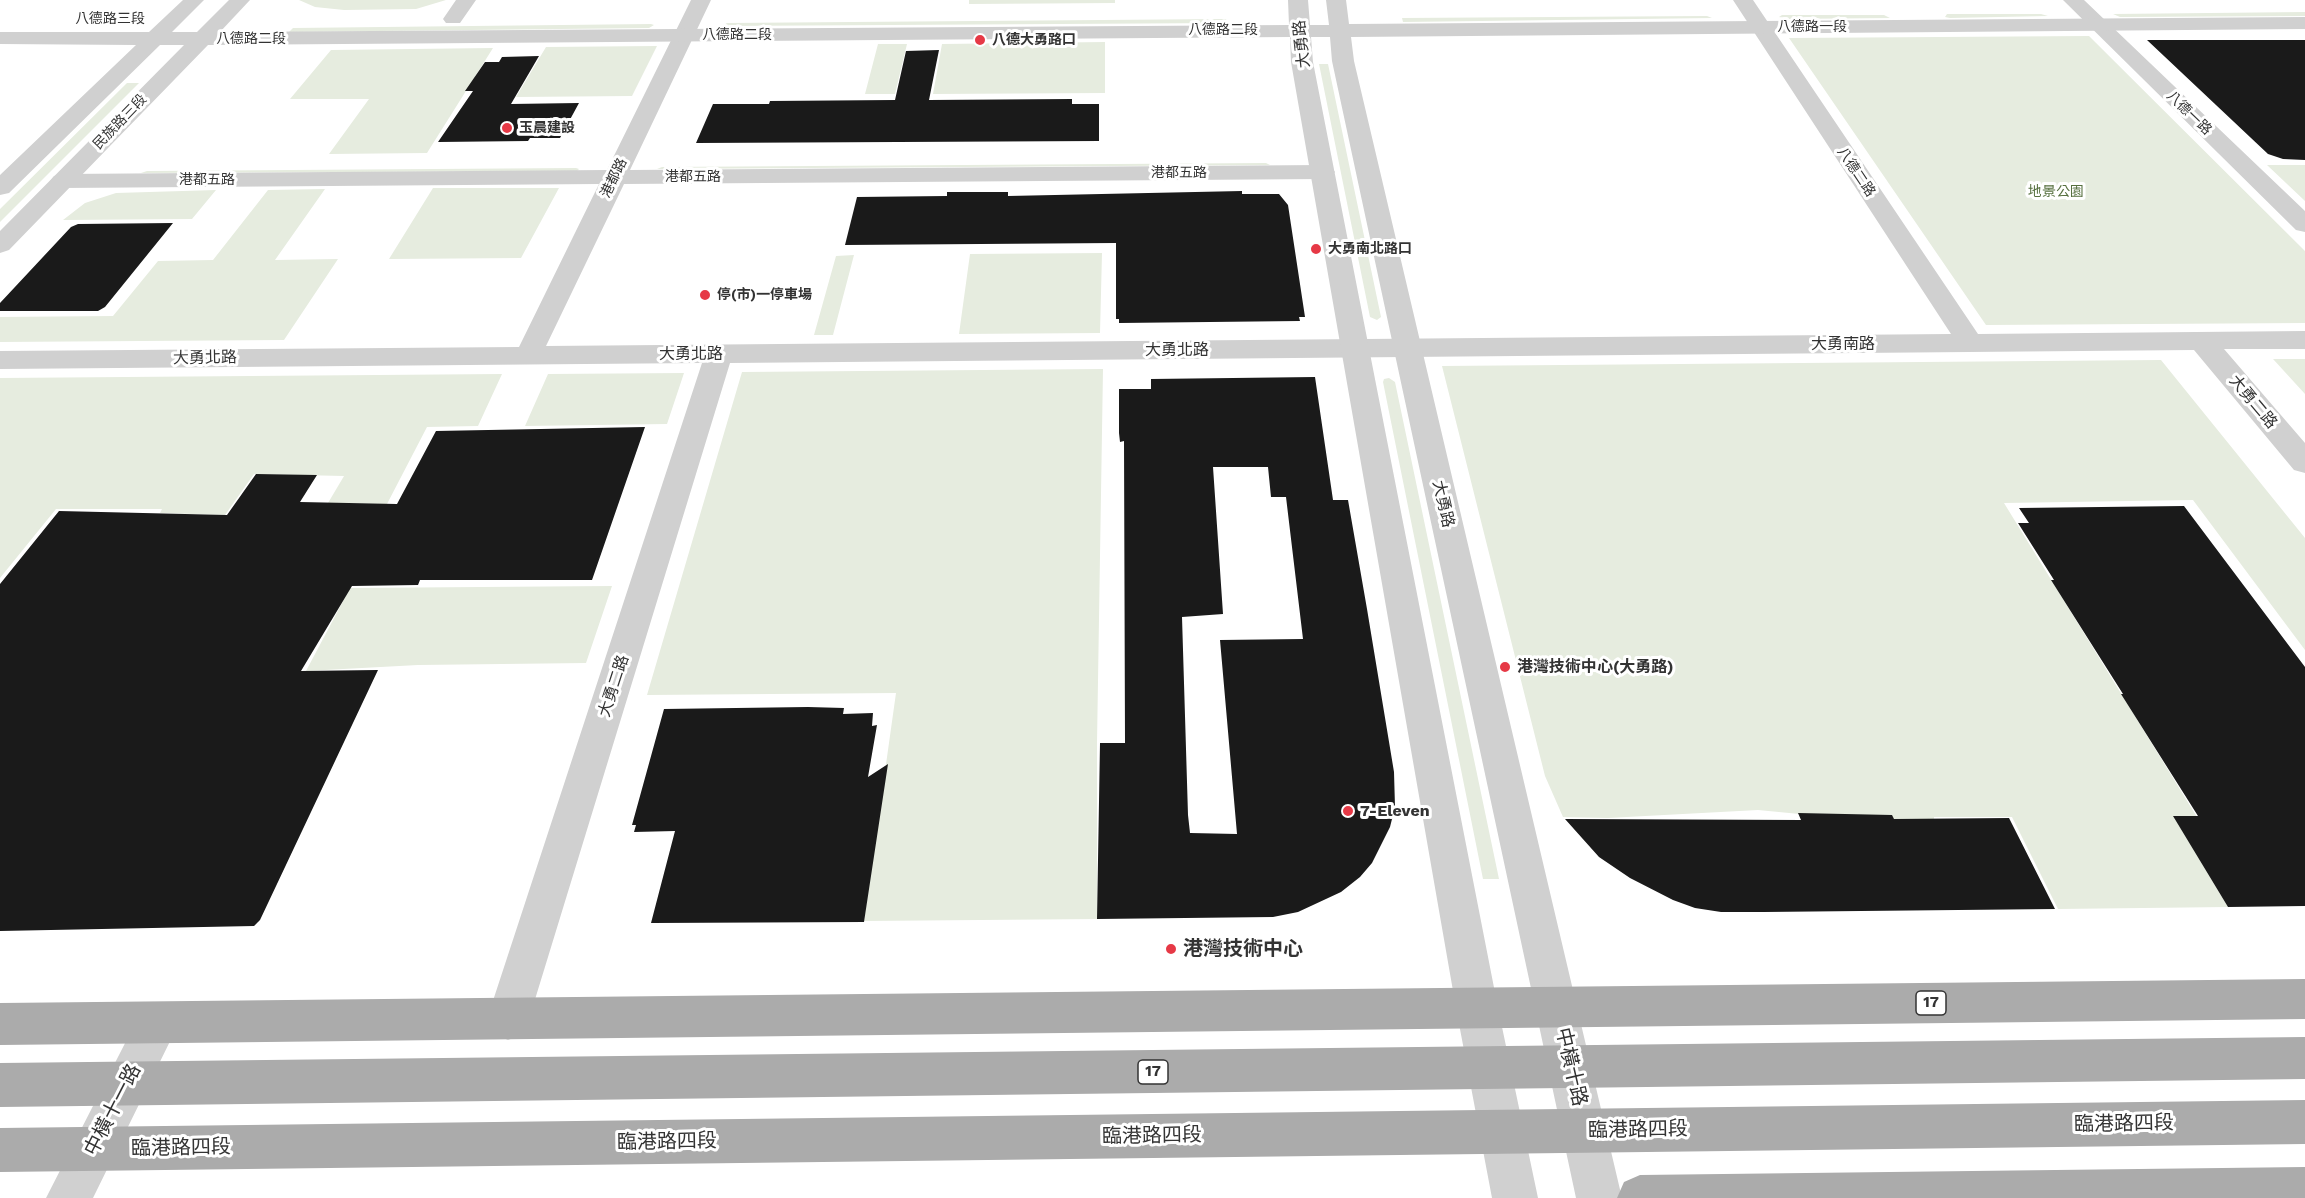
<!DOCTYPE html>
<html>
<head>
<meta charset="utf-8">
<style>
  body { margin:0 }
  canvas { display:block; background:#fff }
</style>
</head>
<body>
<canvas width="2305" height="1198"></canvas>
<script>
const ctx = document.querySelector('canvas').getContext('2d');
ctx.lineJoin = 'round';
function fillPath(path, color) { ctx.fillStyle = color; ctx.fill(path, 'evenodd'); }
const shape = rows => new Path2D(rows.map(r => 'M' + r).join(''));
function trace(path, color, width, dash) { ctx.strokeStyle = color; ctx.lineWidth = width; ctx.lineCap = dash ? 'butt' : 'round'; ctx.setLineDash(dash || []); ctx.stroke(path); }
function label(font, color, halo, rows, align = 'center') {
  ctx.font = font + ' "Work Sans","Noto Sans TC",sans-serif'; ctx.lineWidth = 6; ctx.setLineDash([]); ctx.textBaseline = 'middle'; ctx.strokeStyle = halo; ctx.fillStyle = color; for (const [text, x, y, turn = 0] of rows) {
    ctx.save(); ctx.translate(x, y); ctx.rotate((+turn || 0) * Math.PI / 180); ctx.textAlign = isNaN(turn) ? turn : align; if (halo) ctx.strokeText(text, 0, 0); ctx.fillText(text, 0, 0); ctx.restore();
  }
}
fillPath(shape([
  [299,0,446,0,416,9,344,10,315,7],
  [969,0,1115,0,1115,3,969,4],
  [2305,12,2305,16,2120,17,2113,14],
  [1947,14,2041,14,2048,16,1950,18,1945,17],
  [1782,15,1884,15,1890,18,1785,19,1779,17],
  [1707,16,1712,18,1403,22,1402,18],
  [1226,19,1227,23,722,26,727,23],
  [651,24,654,25,649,28,289,32,293,28],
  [2089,36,2305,251,2305,323,1986,325,1789,38],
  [1105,42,1105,93,933,94,942,44],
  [878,44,907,44,895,94,865,94],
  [657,46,632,96,516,97,546,47],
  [493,48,427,153,329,154,369,99,290,99,331,50],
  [1319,64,1328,64,1381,317,1377,320,1370,317],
  [127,83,139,83,0,222,0,209],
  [1266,163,1270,165,657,169,662,167],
  [2267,165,2305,165,2305,201],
  [576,168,579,169,577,171,141,173,147,171],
  [433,188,559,188,521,258,389,259],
  [325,189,275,260,338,259,284,340,0,342,0,317,113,316,158,261,213,260,268,190],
  [216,190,192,219,63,220,85,203,116,193],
  [1102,253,1100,333,959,334,970,254],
  [854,255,833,335,814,335,836,256],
  [2273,359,2305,359,2305,394],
  [2161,360,2305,538,2305,650,2193,500,2004,503,2197,817,2174,817,2228,907,2058,909,2012,817,1934,817,1934,821,1841,818,1758,810,1608,818,1563,817,1545,776,1442,366],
  [1103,369,1097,743,1097,919,864,921,896,693,647,695,742,372],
  [684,373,667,424,525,426,548,374],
  [502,374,478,426,427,427,387,504,328,503,347,471,344,476,254,474,225,515,160,513,162,509,56,509,0,578,0,378],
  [1389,378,1395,382,1499,879,1483,879,1383,382,1384,379],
  [612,586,586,663,418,665,306,671,350,588]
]), '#e6ecdf');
fillPath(shape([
  [2147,40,2305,40,2305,160,2283,159,2268,154],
  [939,50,929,100,1072,99,1072,104,1099,104,1099,141,696,143,713,104,769,104,770,101,895,100,906,51],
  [539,56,511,104,579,103,560,138,530,138,528,141,438,142,473,91,465,91,485,62,499,62,502,57],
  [1242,191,1242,194,1279,194,1288,205,1305,317,1299,317,1300,321,1119,323,1119,319,1116,319,1116,243,845,245,857,197,947,196,947,192,1008,192,1008,196],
  [173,223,105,307,98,311,0,311,0,303,71,227,78,224],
  [1315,377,1333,500,1348,500,1367,609,1394,772,1395,807,1390,827,1372,863,1360,877,1341,892,1298,912,1273,917,1097,919,1100,743,1125,743,1124,441,1120,442,1119,433,1119,389,1151,389,1151,379],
  [1213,467,1268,467,1271,497,1286,497,1303,639,1220,640,1237,834,1190,833,1188,815,1182,617,1223,614],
  [645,427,592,580,420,580,418,585,352,586,301,671,378,670,260,920,254,926,0,931,0,584,59,511,227,515,256,474,317,475,300,502,397,504,436,431],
  [2184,506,2305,667,2305,906,2228,907,2173,816,2198,816,2121,694,2123,694,2051,580,2054,580,2018,523,2029,523,2019,508],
  [808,707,844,708,843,714,873,713,872,726,877,725,868,777,888,764,864,922,651,923,675,831,634,832,636,825,632,825,664,709],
  [1798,813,1892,815,1894,819,2009,818,2055,909,1764,912,1721,912,1695,908,1673,900,1630,878,1599,857,1565,819,1801,820]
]), '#1a1a1a');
fillPath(shape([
  [456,0,476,0,460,23,446,23,443,19,456,0],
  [691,0,711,0,630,170,1323,165,1331,167,1335,172,1331,177,1323,179,624,184,546,346,1951,334,1733,0,1753,0,1978,334,2305,331,2305,349,2224,349,2305,443,2305,473,2294,470,2194,350,730,363,529,1019,523,1034,508,1040,493,1034,487,1019,702,363,0,369,0,351,519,347,599,184,62,188,54,186,50,181,54,176,62,174,607,170,691,0],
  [2063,0,2084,0,2305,211,2305,232,2296,230,2063,0],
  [158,1002,173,1008,179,1023,93,1198,46,1198,143,1008,158,1002]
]), '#d0d0d0');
fillPath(shape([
  [183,0,204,0,172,32,197,32,229,0,250,0,220,32,1289,25,1288,0,1308,0,1310,25,1329,25,1326,0,1346,0,1349,24,2305,17,2305,29,1351,37,1354,61,1622,1198,1576,1198,1332,61,1330,37,1311,37,1313,62,1498,1008,1538,1198,1492,1198,1456,1008,1291,62,1290,37,208,45,9,250,0,253,0,231,184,45,160,45,9,193,0,195,0,175,136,45,0,44,0,32,149,32,183,0]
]), '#d0d0d0');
fillPath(shape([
  [2305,979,2305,1019,0,1045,0,1003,2305,979],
  [2305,1037,2305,1079,0,1107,0,1063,2305,1037],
  [2305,1100,2305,1144,0,1172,0,1128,2305,1100],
  [2305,1167,2305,1198,1617,1198,1624,1182,1640,1175,2305,1167]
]), '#ababab');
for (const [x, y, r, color] of [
  [980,40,6,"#e63946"],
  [507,128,6,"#e63946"],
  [1316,249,6,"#e63946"],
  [705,295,6,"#e63946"],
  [1505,667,6,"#e63946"],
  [1348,811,6,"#e63946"],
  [1171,949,6,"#e63946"]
]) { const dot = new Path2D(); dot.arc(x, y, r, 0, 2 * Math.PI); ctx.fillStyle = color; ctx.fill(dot); trace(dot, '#fff', 2); }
label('14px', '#333', '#fff', [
  ["八德路三段",110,19],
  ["八德路一段",1812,27],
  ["八德路二段",1223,30],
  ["八德路二段",737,35],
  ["八德路二段",251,39],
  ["八德一路",2189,113,44],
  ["民族路三段",120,122,-46],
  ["八德二路",1856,172,56],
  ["港都五路",1179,173],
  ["港都五路",693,177],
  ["港都路",614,178,-64],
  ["港都五路",207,180]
]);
label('bold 14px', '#333', '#fff', [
  ["八德大勇路口",992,40],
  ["玉晨建設",519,128],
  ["大勇南北路口",1328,249],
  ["停(市)一停車場",717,295]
], 'left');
label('14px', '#56703f', '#fff', [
  ["地景公園",2056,192]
]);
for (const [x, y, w] of [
  [1931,1003,30],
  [1153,1072,30]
]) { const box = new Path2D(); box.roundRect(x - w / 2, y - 12, w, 24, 4.5); ctx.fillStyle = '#fff'; ctx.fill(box); trace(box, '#333', 1.5); }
label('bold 15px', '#333', null, [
  ["17",1931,1003],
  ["17",1153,1072]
]);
label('16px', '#333', '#fff', [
  ["大勇路",1302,44,-96],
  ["大勇南路",1843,344],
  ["大勇北路",1177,350],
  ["大勇北路",691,354],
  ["大勇北路",205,358,-1],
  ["大勇二路",2253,402,50],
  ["大勇路",1443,504,77],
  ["大勇二路",614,686,-72]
]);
label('bold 16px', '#333', '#fff', [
  ["港灣技術中心(大勇路)",1517,667],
  ["7-Eleven",1360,811]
], 'left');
label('bold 20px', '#333', '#fff', [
  ["港灣技術中心",1183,949]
], 'left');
label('20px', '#333', '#fff', [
  ["中橫十路",1571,1067,77],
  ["中橫十一路",113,1110,-63],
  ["臨港路四段",2124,1124,-1],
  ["臨港路四段",1638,1130,-1],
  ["臨港路四段",1152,1136,-1],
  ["臨港路四段",667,1142,-1],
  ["臨港路四段",181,1148,-1]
]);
</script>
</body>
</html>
